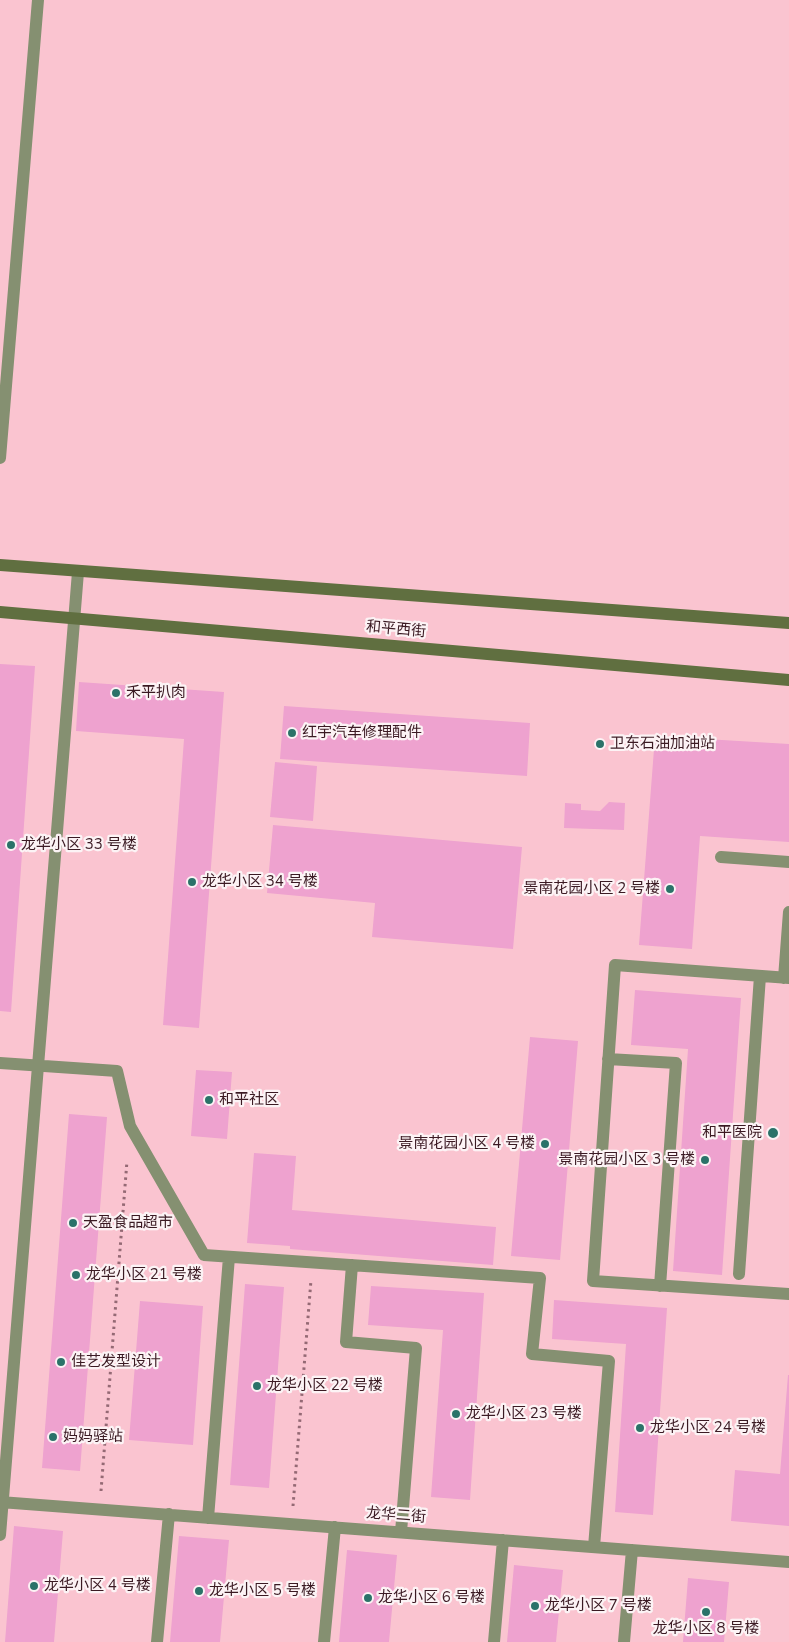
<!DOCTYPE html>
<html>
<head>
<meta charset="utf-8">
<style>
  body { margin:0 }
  canvas { display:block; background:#fac4d0 }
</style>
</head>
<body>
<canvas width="789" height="1642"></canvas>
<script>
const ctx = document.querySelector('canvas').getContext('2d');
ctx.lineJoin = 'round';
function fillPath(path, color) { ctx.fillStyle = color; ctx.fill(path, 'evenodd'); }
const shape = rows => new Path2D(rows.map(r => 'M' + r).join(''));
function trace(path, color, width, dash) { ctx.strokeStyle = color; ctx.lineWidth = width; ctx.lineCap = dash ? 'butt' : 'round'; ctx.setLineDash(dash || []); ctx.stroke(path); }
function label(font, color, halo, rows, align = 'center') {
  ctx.font = font + ' "Nunito Sans","Noto Sans SC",sans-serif'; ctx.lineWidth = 4.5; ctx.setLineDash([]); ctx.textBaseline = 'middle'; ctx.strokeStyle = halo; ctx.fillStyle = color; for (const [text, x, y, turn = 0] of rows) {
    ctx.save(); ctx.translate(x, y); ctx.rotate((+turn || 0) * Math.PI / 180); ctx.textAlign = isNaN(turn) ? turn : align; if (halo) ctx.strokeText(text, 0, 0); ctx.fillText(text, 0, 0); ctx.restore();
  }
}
fillPath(shape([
  [0,664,35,666,11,1012,0,1011],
  [79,682,224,692,199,1028,163,1025,184,739,76,731],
  [284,706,530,723,527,776,280,759],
  [655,736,789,744,789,842,700,836,692,949,639,945],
  [275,762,317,766,313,821,270,817],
  [609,802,625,803,624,830,564,828,565,803,581,804,581,810,600,811],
  [273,825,522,847,513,949,372,937,375,903,267,893],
  [635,990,741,998,722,1275,673,1271,688,1049,631,1045],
  [530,1037,578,1041,560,1260,511,1256],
  [196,1070,232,1072,227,1139,191,1136],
  [69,1114,107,1117,80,1471,42,1468],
  [254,1153,296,1156,292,1210,496,1227,493,1265,290,1249,290,1246,247,1243],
  [245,1284,284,1287,269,1488,230,1485],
  [371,1286,484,1293,470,1500,431,1497,443,1330,368,1325],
  [554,1300,667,1308,653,1515,615,1512,626,1344,552,1339],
  [140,1301,203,1306,193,1445,129,1440],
  [788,1375,789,1375,789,1526,731,1521,735,1470,780,1474],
  [14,1526,63,1531,54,1642,5,1642],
  [179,1536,229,1540,220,1642,170,1642],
  [347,1550,397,1555,389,1642,339,1642],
  [514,1565,563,1570,556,1642,507,1642],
  [688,1578,729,1582,724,1642,683,1642]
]), '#eea2cf');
trace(shape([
  [101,1491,127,1161],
  [293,1506,311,1280]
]), '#946974', 3, [2.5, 4]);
trace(shape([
  [0,458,38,0],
  [721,857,789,862],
  [784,978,789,912],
  [789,978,615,965,593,1281,789,1294],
  [608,1059,676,1063,660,1286],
  [0,1063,117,1071,130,1126,204,1255,540,1278,532,1354,609,1361,594,1547],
  [352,1265,346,1342,416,1348,401,1532],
  [739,1274,760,976],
  [0,1502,789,1562],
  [208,1518,229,1257],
  [0,1535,78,572],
  [157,1642,169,1514],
  [324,1642,335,1527],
  [494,1642,503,1540],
  [624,1642,632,1550]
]), '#859071', 12);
trace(shape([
  [0,565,789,623],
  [0,612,789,680]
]), '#606f40', 12);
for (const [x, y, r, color] of [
  [116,693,5,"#2b7269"],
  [292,733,5,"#2b7269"],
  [600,744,5,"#2b7269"],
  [11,845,5,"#2b7269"],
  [192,882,5,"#2b7269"],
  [670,889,5,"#2b7269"],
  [209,1100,5,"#2b7269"],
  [773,1133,6,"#2b7269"],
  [545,1144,5,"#2b7269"],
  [705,1160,5,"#2b7269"],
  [73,1223,5,"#2b7269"],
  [76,1275,5,"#2b7269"],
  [61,1362,5,"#2b7269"],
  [257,1386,5,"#2b7269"],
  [456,1414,5,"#2b7269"],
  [640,1428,5,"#2b7269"],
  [53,1437,5,"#2b7269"],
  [34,1586,5,"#2b7269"],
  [199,1591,5,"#2b7269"],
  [368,1598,5,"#2b7269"],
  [535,1606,5,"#2b7269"],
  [706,1612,5,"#2b7269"]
]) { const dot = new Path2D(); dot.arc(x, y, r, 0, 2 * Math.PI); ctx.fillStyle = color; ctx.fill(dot); trace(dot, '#fcf3f5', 2); }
label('15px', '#3b1a23', '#fcf3f5', [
  ["和平西街",396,630,5],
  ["龙华二街",396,1516,4]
]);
label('15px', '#3b1a23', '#fcf3f5', [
  ["禾平扒肉",126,693],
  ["红宇汽车修理配件",302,733],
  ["卫东石油加油站",610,744],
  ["龙华小区 33 号楼",21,845],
  ["龙华小区 34 号楼",202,882],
  ["景南花园小区 2 号楼",660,889,"right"],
  ["和平社区",219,1100],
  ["和平医院",762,1133,"right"],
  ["景南花园小区 4 号楼",535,1144,"right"],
  ["景南花园小区 3 号楼",695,1160,"right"],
  ["天盈食品超市",83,1223],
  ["龙华小区 21 号楼",86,1275],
  ["佳艺发型设计",71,1362],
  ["龙华小区 22 号楼",267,1386],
  ["龙华小区 23 号楼",466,1414],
  ["龙华小区 24 号楼",650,1428],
  ["妈妈驿站",63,1437],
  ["龙华小区 4 号楼",44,1586],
  ["龙华小区 5 号楼",209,1591],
  ["龙华小区 6 号楼",378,1598],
  ["龙华小区 7 号楼",545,1606],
  ["龙华小区 8 号楼",706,1629,"center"]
], 'left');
</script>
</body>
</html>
